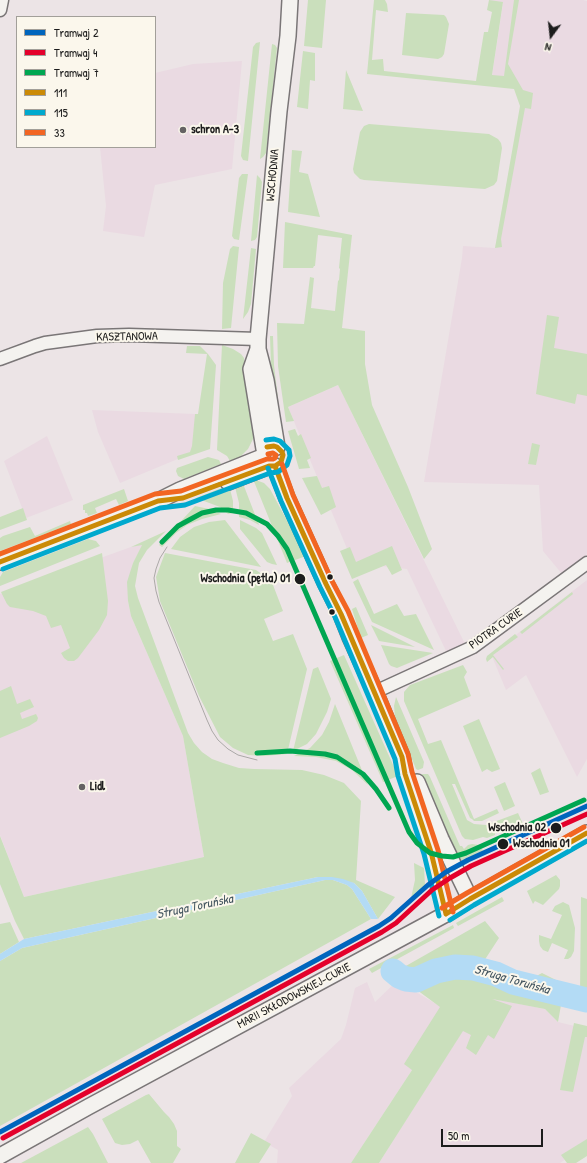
<!DOCTYPE html>
<html>
<head>
<meta charset="utf-8">
<style>
  body { margin:0 }
  #map { position:relative; width:587px; height:1163px; overflow:hidden; background:#ece4e6; font-family:"Patrick Hand",sans-serif }
  canvas { display:block }
  .legend { position:absolute; left:16px; top:16px; width:140px; height:132px; box-sizing:border-box; background:#fbf7ec; border:1px solid #a29f99; margin:0; padding:5px 7px; list-style:none; font-size:12px; color:#1c1c1c }
  .legend li { display:flex; align-items:center; gap:8px; height:20px }
  .legend b { width:20px; border:1px solid #a29f99 }
  .north { position:absolute; left:531px; top:16px; width:40px; height:40px; -webkit-text-stroke:3px #fbf7ec; paint-order:stroke; rotate:195deg; font-size:11px; font-weight:700; line-height:16px; text-align:center; color:#1c1c1c }
  .north::after { content:''; display:block; margin:auto; width:14px; height:18px; background:#1c1c1c; clip-path:polygon(50% 0,100% 100%,50% 72%,0 100%) }
  .scale { position:absolute; left:441px; top:1129px; width:102px; height:18px; box-sizing:border-box; border:2px solid #1c1c1c; border-top:0; padding-left:5px; font-size:12px; line-height:14px; white-space:nowrap; color:#1c1c1c; -webkit-text-stroke:3px #fbf7ec; paint-order:stroke }
</style>
</head>
<body>
<div id="map">
<canvas width="587" height="1163"></canvas>
<ul class="legend">
<li><b style="height:5px;background:#0065bd"></b>Tramwaj 2</li>
<li><b style="height:5px;background:#e4002b"></b>Tramwaj 4</li>
<li><b style="height:5px;background:#00a651"></b>Tramwaj 7</li>
<li><b style="height:5px;background:#cb8a06"></b>111</li>
<li><b style="height:5px;background:#00a9ce"></b>115</li>
<li><b style="height:5px;background:#f26522"></b>33</li>
</ul>
<div class="north">N</div>
<div class="scale">50 m</div>
</div>
<script>
const ctx = document.querySelector('canvas').getContext('2d');
ctx.lineJoin = 'round';
function fillPath(path, color) { ctx.fillStyle = color; ctx.fill(path, 'evenodd'); }
const shape = rows => new Path2D(rows.map(r => 'M' + r).join(''));
function trace(path, color, width, dash) { ctx.strokeStyle = color; ctx.lineWidth = width; ctx.lineCap = dash ? 'butt' : 'round'; ctx.setLineDash(dash || []); ctx.stroke(path); }
function label(font, color, halo, rows, align = 'center') {
  ctx.font = font + ' "Patrick Hand",sans-serif'; ctx.lineWidth = 4; ctx.setLineDash([]); ctx.textBaseline = 'middle'; ctx.strokeStyle = halo; ctx.fillStyle = color; for (const [text, x, y, turn = 0] of rows) {
    ctx.save(); ctx.translate(x, y); ctx.rotate((+turn || 0) * Math.PI / 180); ctx.textAlign = isNaN(turn) ? turn : align; if (halo) ctx.strokeText(text, 0, 0); ctx.fillText(text, 0, 0); ctx.restore();
  }
}
fillPath(shape([
  [488,0,583,0,587,1,587,554,562,574,543,551,539,485,424,482,462,258,463,246,495,248,522,104,516,90,492,76,503,3],
  [242,61,232,169,155,185,144,237,103,231,106,206,100,147,155,147,155,73,193,64],
  [338,385,466,646,447,653,407,569,353,563,288,407],
  [92,410,195,414,197,451,120,483,98,432],
  [47,436,73,500,26,518,4,461],
  [143,544,133,563,128,601,131,616,183,736,204,857,24,897,0,835,0,594,131,547],
  [587,580,587,759,577,777,526,675,506,690,491,654],
  [397,981,450,1012,351,1163,277,1163,278,1150,264,1142,292,1096,289,1088,341,1039,346,1025,355,988,367,982,375,1002],
  [484,997,545,1009,558,1022,587,1029,587,1145,560,1163,379,1163]
]), '#eadae2');
fillPath(shape([
  [308,0,326,0,322,48,304,46],
  [374,0,385,0,387,4,388,12,376,10,372,60,383,59,384,71,476,81,484,32,488,32,492,12,487,10,489,0,503,2,492,75,504,76,514,0,519,0,508,64,523,90,533,93,531,109,525,108,501,239,502,247,495,248,520,106,514,89,367,74],
  [406,13,444,15,446,17,449,24,444,54,442,57,438,59,402,55],
  [260,42,248,161,243,160,241,156,253,47,256,43],
  [272,44,275,45,277,48,266,153,263,157,260,159],
  [303,51,315,53,315,81,310,80,308,109,297,107],
  [346,70,363,111,343,109],
  [369,124,489,134,498,139,501,143,502,148,497,181,494,185,485,189,364,180,360,179,354,173,353,169,360,132,364,126],
  [292,150,302,151,299,172,308,174,320,217,288,212],
  [242,174,248,174,239,240,234,239,232,236,239,178],
  [257,175,260,178,262,182,257,237,255,240,251,241],
  [285,222,352,235,342,328,365,331,365,364,372,405,408,487,432,549,424,559,338,385,288,407,294,421,286,422,278,366,277,323,304,324,310,277,314,278,311,308,335,311,338,281,339,280,340,269,339,268,342,238,318,235,315,266,314,266,313,268,283,268],
  [233,246,239,247,231,328,222,329,223,283,230,249],
  [251,248,256,249,251,304,248,312,243,319],
  [547,315,559,317,554,348,587,354,587,396,577,394,575,404,536,394],
  [270,336,273,336,274,365,281,424,277,421,271,365],
  [222,345,233,349,241,354,244,358,245,364,253,427,253,439,248,449,240,457,230,461,227,456,217,450],
  [187,346,200,346,208,354,216,365,210,449,178,460,177,456,190,452,192,446,195,414,198,414,207,354,186,353],
  [295,429,298,436,301,434,311,458,307,460,310,468,299,469,288,431],
  [532,443,540,445,536,465,528,464],
  [208,457,219,460,221,464,184,479,178,476,176,471,177,468],
  [317,476,322,488,329,486,336,507,321,515,302,478],
  [253,479,264,483,270,489,306,556,287,563],
  [242,481,259,525,250,520,239,517,239,503,234,483],
  [229,485,233,501,233,513,228,514,220,507,196,498],
  [124,489,128,501,119,505,116,499,95,508,97,513,88,516,87,513,85,513,85,510,83,510,83,505],
  [195,506,209,509,221,514,202,519,187,525,176,533,162,547,159,545],
  [23,508,27,520,0,530,0,517],
  [225,520,261,567,171,549,180,537,194,527,209,522],
  [240,520,256,528,262,533,277,565,272,564,267,562,240,529],
  [70,521,71,524,0,551,0,538,3,536,30,527,35,536],
  [166,531,147,550,139,563,135,586,138,598,188,733,194,743,202,752,212,759,223,763,239,768,254,769,302,770,324,775,344,783,361,801,356,880,395,897,378,919,362,891,354,883,318,877,24,939,15,921,0,884,0,836,24,897,204,857,183,736,131,616,128,601,127,582,133,563,142,545,131,547],
  [88,539,96,541,100,546,0,586,0,577,3,572],
  [392,546,402,570,392,575,386,565,352,579,340,551,350,547,356,562],
  [102,553,108,601,107,615,99,630,78,658,74,661,68,661,64,658,61,653,70,648,61,625,51,628,46,616,33,611,10,607,7,604,1,592],
  [165,553,256,570,266,577,273,585,283,611,264,619,273,641,293,634,307,669,287,754,264,756,248,755,233,748,220,737,199,696,160,601,156,577],
  [358,579,374,614,397,604,404,616,416,614,434,650,372,622,353,582],
  [572,592,573,594,522,634,520,632],
  [356,607,368,635,361,638,352,609],
  [371,625,415,647,379,641],
  [515,634,518,637,493,655,504,669,503,670,493,657,487,662,486,659,487,656],
  [381,645,433,653,397,668,391,666,389,664],
  [344,655,398,776,383,782,330,661],
  [463,665,467,672,464,677,471,696,418,719,428,744,441,740,474,819,497,809,499,813,482,821,474,821,472,819,470,818,455,784,452,784,467,820,474,824,486,825,518,813,523,824,505,832,503,829,495,832,495,835,487,838,483,837,473,840,465,839,462,836,404,701,404,692,410,685],
  [318,667,331,699,327,712,316,734,307,744,293,751,313,669],
  [11,686,17,704,30,699,34,707,20,713,22,719,36,714,38,718,37,721,29,726,0,738,0,691],
  [396,697,424,762,423,768,418,770,416,769,395,717,394,706],
  [335,704,368,785,352,770,336,761,316,757,294,756,310,748,322,735,329,722],
  [479,719,500,769,492,772,487,769,482,772,463,726],
  [540,768,549,792,540,795,531,773],
  [422,774,428,774,430,777,460,846,462,846,464,849,468,845,472,844,479,845,483,851,460,861,459,857,455,857,419,775],
  [505,782,515,806,504,811,494,787],
  [414,863,424,868,425,885,411,898,415,880],
  [556,875,560,880,560,886,559,889,543,905,535,901,533,904,527,891],
  [325,880,333,880,347,885,352,889,371,919,0,1126,0,961,22,948],
  [502,897,504,901,458,926,456,923],
  [581,897,587,899,587,996,580,994],
  [563,902,569,905,575,928,574,951,571,957,568,959,564,959,568,950,552,943,548,952,543,950,540,946,539,941,539,935,551,939,562,915,552,911,555,906],
  [485,921,499,938,484,961,522,980,531,979,542,973,556,980,564,988,558,1022,545,1009,492,999,512,1006,494,1039,488,1035,476,1055,466,1048,471,1035,463,1031,379,1163,351,1163,412,1070,404,1064,440,1007,417,990,422,982,390,975],
  [10,922,19,942,0,954,0,924],
  [453,925,454,928,372,973,369,969],
  [574,1023,587,1026,587,1037,585,1037,573,1092,560,1090],
  [149,1094,164,1112,169,1117,174,1124,177,1131,177,1146,181,1149,173,1163,151,1163,138,1140,130,1144,122,1145,115,1143,102,1119,146,1095],
  [88,1127,93,1134,108,1163,21,1163],
  [251,1133,271,1144,259,1163,235,1163],
  [587,1139,587,1156,576,1163,567,1163,561,1155]
]), '#cadfbc');
fillPath(shape([
  [318,877,332,877,343,879,354,883,362,891,378,919,371,919,352,889,347,885,333,880,325,880,22,948,0,961,0,954,24,939]
]), '#b3dbf5');
trace(shape([
  [393,971,399,976,406,979,416,980,436,971,455,967,473,968,496,974,513,982,587,1000]
]), '#b3dbf5', 25);
const minor = shape([
  [0,10,2,0],
  [0,359,35,346,45,343,97,336,129,335,258,339],
  [375,692,473,647,587,563]
]);
const tertiary = shape([
  [258,349,251,369,264,449],
  [277,447,266,380,258,349,258,339,279,111,288,36,290,0],
  [275,466,287,498,326,584,341,614,350,637,375,692,402,757,405,774,431,852,446,914],
  [228,482,269,466],
  [0,562,158,501,180,490,262,457],
  [417,782,441,839,470,899],
  [0,1156,88,1107,446,914,470,899,587,833]
]);
trace(minor, '#7a7677', 15);
trace(tertiary, '#7a7677', 18);
trace(minor, '#f4f2ef', 12);
trace(tertiary, '#f4f2ef', 15);
trace(shape([
  [167,547,160,558,156,569,154,578,156,591,159,602,207,720,212,731,218,740,228,749,238,755,257,760]
]), '#aba8a7', 1);
trace(shape([
  [275,466,287,498,326,584,341,614,402,757,405,774,431,852,446,914],
  [0,562,158,501,183,498,269,466,275,466,281,462,283,455,282,452,277,447,274,446,267,447],
  [446,914,470,899,587,833]
]), '#cb8a06', 5);
trace(shape([
  [268,468,281,501,320,587,335,617,395,759,398,776,424,854,439,916],
  [3,569,160,508,185,505,270,473,278,472,287,465,290,456,289,450,280,441,274,439,266,440],
  [450,920,474,905,587,841]
]), '#00a9ce', 5);
trace(shape([
  [282,464,293,495,332,581,348,611,408,754,412,772,438,850,453,912],
  [0,554,155,494,181,491,267,459,273,459,275,458,276,455,273,453,268,454],
  [442,908,467,893,584,827]
]), '#f26522', 5);
trace(shape([
  [0,1132,379,926,391,918,428,885,446,872,468,860,587,806]
]), '#0065bd', 5);
trace(shape([
  [3,1138,382,932,396,923,432,890,450,878,471,866,587,814]
]), '#e4002b', 5);
trace(shape([
  [162,542,178,526,202,513,216,510,228,510,246,513,267,524,278,536,287,549,409,832,417,843,430,853,442,856,453,857,466,853,584,800],
  [257,753,290,751,325,754,337,757,363,774,376,789,389,808]
]), '#00a651', 5);
for (const [x, y, r, color] of [
  [183,130,4,"#656263"],
  [330,577,3.5,"#1c1c1c"],
  [300,579,6,"#1c1c1c"],
  [332,612,3.5,"#1c1c1c"],
  [82,787,4,"#656263"],
  [556,828,6,"#1c1c1c"],
  [503,844,6,"#1c1c1c"]
]) { const dot = new Path2D(); dot.arc(x, y, r, 0, 2 * Math.PI); ctx.fillStyle = color; ctx.fill(dot); trace(dot, '#fbf7ec', 1.5); }
label('bold 12px', '#1c1c1c', '#fbf7ec', [
  ["schron A-3",191,130],
  ["Lidl",90,787]
], 'left');
label('12px', '#1c1c1c', '#fbf7ec', [
  ["WSCHODNIA",273,175,-85],
  ["KASZTANOWA",127,337,-1],
  ["PIOTRA CURIE",496,629,-35],
  ["MARII SKŁODOWSKIEJ-CURIE",294,996,-28]
]);
label('bold 12px', '#1c1c1c', '#fbf7ec', [
  ["Wschodnia (pętla) 01",290,579],
  ["Wschodnia 02",546,828],
  ["Wschodnia 01",513,844,"left"]
], 'right');
label('italic 13px', '#42545f', '#fbf7ec', [
  ["Struga Toruńska",195,907,-12],
  ["Struga Toruńska",512,980,16]
]);
</script>
</body>
</html>
